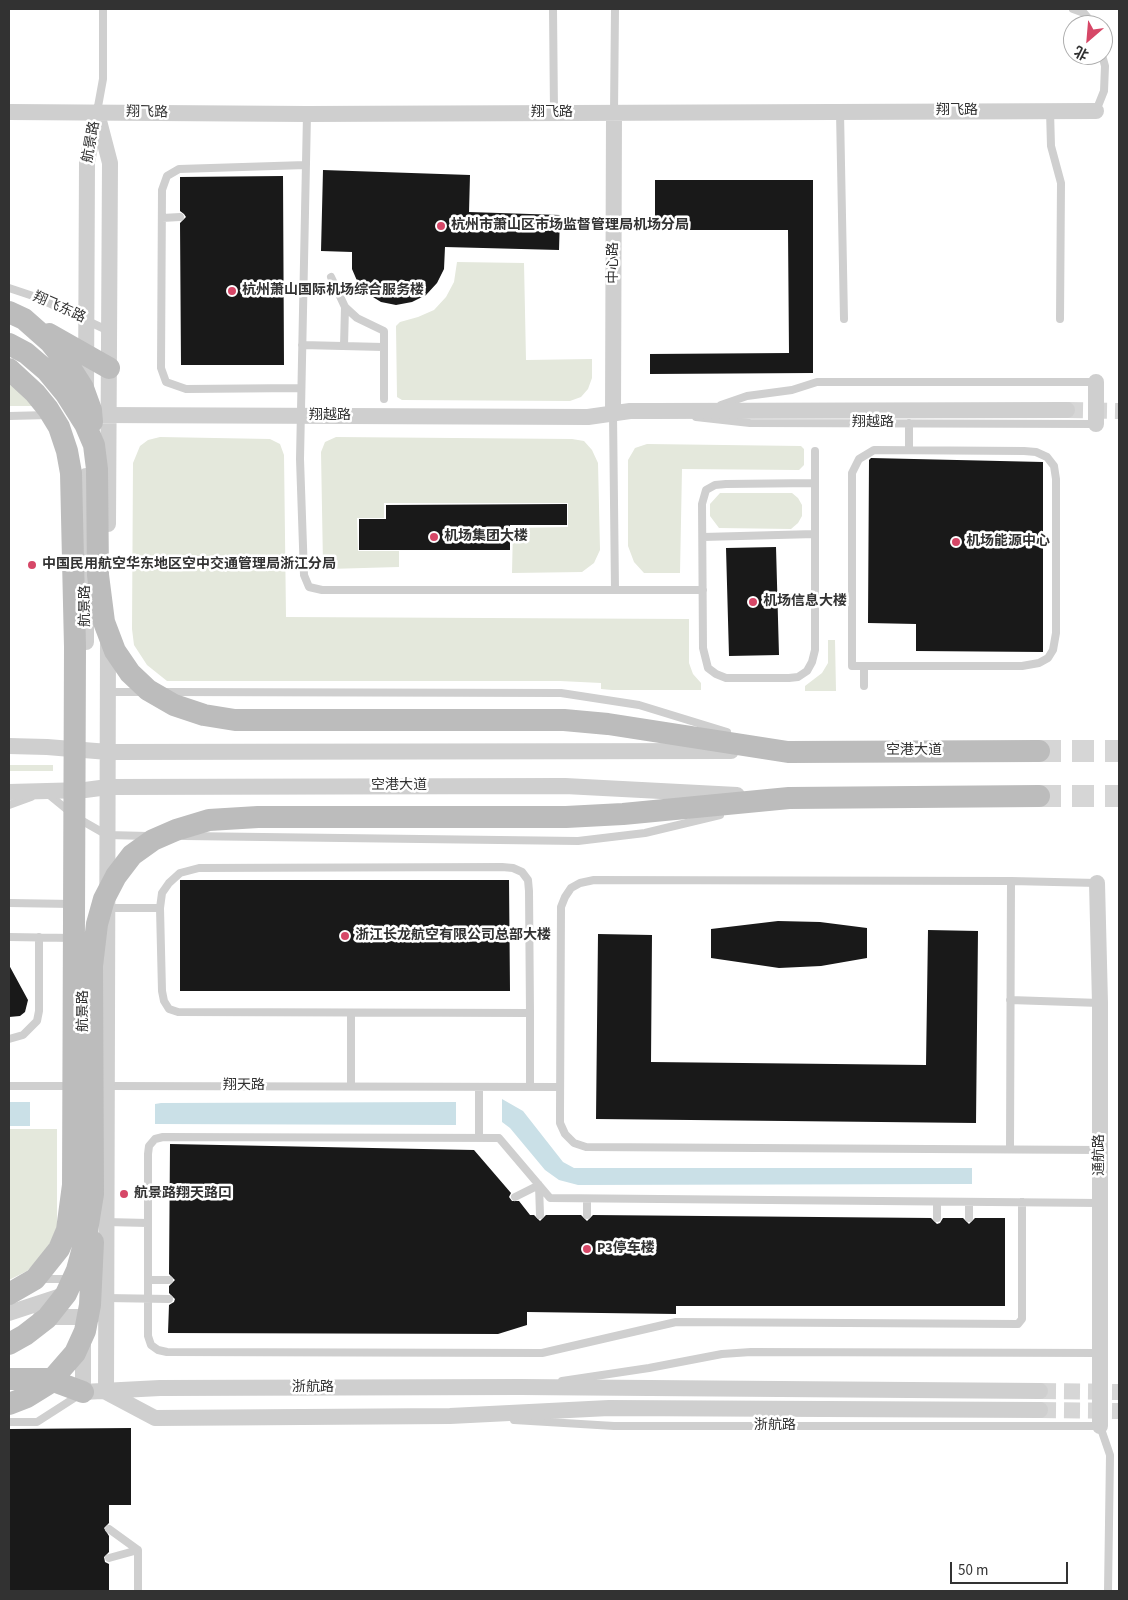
<!DOCTYPE html>
<html>
<head>
<meta charset="utf-8">
<style>
  body { margin:0 }
  #map { position:relative; width:1128px; height:1600px; overflow:hidden; background:#fff; font-family:"Source Sans 3","Noto Sans SC",sans-serif }
  canvas { display:block }
  .frame { position:absolute; inset:0; border:10px solid #323232; pointer-events:none }
  .north { position:absolute; left:1063px; top:15px; width:50px; height:50px; box-sizing:border-box; background:#fff; border:1px solid #adadad; border-radius:50%; rotate:207deg; font-size:14px; font-weight:700; line-height:20px; text-align:center; color:#323232 }
  .north::after { content:''; display:block; margin:auto; width:18px; height:22px; background:#d64767; clip-path:polygon(50% 0,100% 100%,50% 72%,0 100%) }
  .scale { position:absolute; left:950px; top:1562px; width:118px; height:22px; box-sizing:border-box; border:2px solid #323232; border-top:0; padding-left:6px; font-size:15px; line-height:18px; white-space:nowrap; color:#323232; -webkit-text-stroke:4px #fff; paint-order:stroke }
</style>
</head>
<body>
<div id="map">
<canvas width="1128" height="1600"></canvas>
<div class="frame"></div>
<div class="north">北</div>
<div class="scale">50 m</div>
</div>
<script>
const ctx = document.querySelector('canvas').getContext('2d');
ctx.lineJoin = 'round';
function fillPath(path, color) { ctx.fillStyle = color; ctx.fill(path, 'evenodd'); }
const shape = rows => new Path2D(rows.map(r => 'M' + r).join(''));
function trace(path, color, width, dash) { ctx.strokeStyle = color; ctx.lineWidth = width; ctx.lineCap = dash ? 'butt' : 'round'; ctx.setLineDash(dash || []); ctx.stroke(path); }
function label(font, color, halo, rows, align = 'center') {
  ctx.font = font + ' "Source Sans 3","Noto Sans SC",sans-serif'; ctx.lineWidth = 5; ctx.setLineDash([]); ctx.textBaseline = 'middle'; ctx.strokeStyle = halo; ctx.fillStyle = color; for (const [text, x, y, turn = 0] of rows) {
    ctx.save(); ctx.translate(x, y); ctx.rotate((+turn || 0) * Math.PI / 180); ctx.textAlign = isNaN(turn) ? turn : align; if (halo) ctx.strokeText(text, 0, 0); ctx.fillText(text, 0, 0); ctx.restore();
  }
}
fillPath(shape([
  [457,262,524,263,526,360,592,359,592,378,588,389,581,397,570,401,402,400,397,397,396,326,400,322,418,317,434,310,446,297,454,282],
  [9,384,17,390,33,406,9,406],
  [160,437,270,439,280,444,284,455,286,617,689,619,689,663,693,674,701,683,701,690,612,690,601,689,601,683,560,681,167,681,147,665,134,645,132,629,133,463,140,446,148,440],
  [336,437,572,439,584,441,592,450,598,463,600,550,594,563,582,572,512,573,513,528,568,527,568,503,384,503,384,518,357,518,358,551,399,551,399,567,328,569,323,565,321,452,325,442],
  [647,444,801,446,804,449,804,465,799,470,682,469,680,573,644,573,634,562,628,546,628,460,635,448],
  [720,493,792,493,798,498,802,505,802,516,798,523,791,529,719,528,710,516,710,504],
  [828,640,835,640,836,691,805,691,805,686,822,673,828,663],
  [9,765,53,765,53,771,9,771],
  [9,1129,57,1129,57,1227,46,1252,27,1271,9,1280]
]), '#e4e8dc');
fillPath(shape([
  [502,1099,523,1111,563,1162,574,1168,972,1168,972,1184,578,1185,559,1180,545,1170,510,1128,502,1122],
  [9,1102,30,1102,30,1126,9,1126],
  [456,1102,456,1125,155,1124,155,1104,161,1103]
]), '#cae0e7');
fillPath(shape([
  [323,170,470,175,469,212,560,215,559,250,445,247,444,269,437,283,426,295,412,302,396,305,381,302,368,294,358,283,352,269,352,252,321,251],
  [283,176,284,365,181,365,180,223,186,217,184,214,180,211,180,177],
  [655,180,813,180,813,373,650,374,650,354,789,353,788,230,655,230],
  [871,458,1043,462,1043,652,916,651,916,624,868,623,869,460],
  [567,504,567,525,510,525,510,550,359,550,359,519,386,519,386,505],
  [776,547,779,655,729,656,726,548],
  [180,880,509,880,510,991,180,991],
  [778,921,820,922,867,928,867,958,821,966,779,968,711,958,711,929],
  [928,930,978,931,976,1123,596,1119,598,934,652,935,651,1062,926,1065],
  [9,965,28,1000,25,1012,20,1016,9,1017],
  [170,1144,474,1150,511,1193,509,1197,512,1201,519,1201,530,1215,534,1215,540,1221,546,1215,581,1215,587,1221,593,1215,931,1218,937,1224,940,1223,943,1218,963,1218,969,1224,975,1218,1005,1218,1005,1306,676,1306,676,1314,527,1312,527,1325,498,1334,168,1333,169,1305,174,1302,175,1299,169,1293,169,1286,175,1280,169,1274],
  [131,1428,131,1505,109,1505,109,1523,104,1528,109,1536,109,1552,104,1557,105,1562,109,1564,109,1591,9,1591,9,1429]
]), '#191919');
trace(shape([
  [1067,410,1119,411],
  [1040,1391,1119,1392],
  [1040,1410,1119,1411]
]), '#d6d6d6', 16, [16, 8]);
trace(shape([
  [1039,751,1119,751],
  [1039,796,1119,796]
]), '#d6d6d6', 22, [22, 11]);
trace(shape([
  [553,9,554,113],
  [1073,9,1084,13,1094,25],
  [1050,111,1051,146,1061,183,1060,319],
  [1096,111,1104,91,1105,66,1102,55],
  [97,112,103,79,103,9],
  [840,112,844,319],
  [614,113,615,9],
  [307,114,300,459,304,575,309,587,322,590,703,590],
  [162,218,180,217],
  [331,277,345,307,357,318,384,331,384,399],
  [9,288,36,297,109,331],
  [302,345,383,347],
  [344,346,345,307],
  [301,388,186,389,166,382,161,368,162,190,167,176,179,169,306,165],
  [721,405,747,396,792,390,817,382,1096,382],
  [613,414,615,590],
  [9,416,49,415],
  [696,417,750,423,1096,424],
  [909,450,909,423],
  [815,483,726,484,715,485,706,490,702,504,703,648,708,668,716,674,726,678,789,678,798,677,807,671,812,662,815,650,815,451],
  [703,537,815,534],
  [864,666,1022,666,1039,663,1048,658,1053,650,1056,633,1056,479,1054,466,1047,457,1036,452,1024,451,874,450,859,459,852,473,852,666,864,666,864,686],
  [108,692,144,692],
  [166,692,561,693,639,705,727,732],
  [48,794,70,812],
  [9,805,31,797],
  [79,819,107,835,148,836],
  [184,836,578,841,645,833,720,815],
  [1011,881,1097,883],
  [9,903,73,904],
  [107,908,160,908],
  [9,937,72,938],
  [1010,1000,1100,1003],
  [351,1013,351,1086],
  [9,1039,23,1035,37,1021,39,1011,39,937],
  [9,1086,72,1086],
  [106,1086,560,1087],
  [479,1087,479,1138],
  [530,1087,530,1013,529,891,528,880,522,872,513,868,502,867,199,868,180,873,169,883,162,893,160,908,162,991,164,1001,169,1009,178,1012,530,1013],
  [1010,1148,1011,881,594,880,580,883,571,888,565,897,561,907,560,1112,560,1123,565,1134,574,1143,586,1147,1100,1150],
  [515,1197,539,1185,540,1215],
  [587,1199,587,1215],
  [937,1202,937,1218],
  [969,1202,969,1218],
  [1022,1202,1022,1319,1018,1324,676,1322,542,1353,167,1352,158,1350,151,1345,148,1336,148,1154,149,1146,155,1139,163,1137,499,1138,550,1198,1100,1203],
  [106,1222,148,1223],
  [41,1279,69,1279],
  [148,1280,169,1280],
  [106,1298,169,1299],
  [562,1381,649,1368,722,1354,751,1352,1100,1353],
  [514,1420,614,1426,1100,1426,1110,1455,1108,1591],
  [9,1422,37,1422,79,1395],
  [109,1529,138,1550,138,1591],
  [109,1558,138,1550]
]), '#cfcfcf', 8);
trace(shape([
  [9,112,307,114,1096,111],
  [98,117,110,163,108,524],
  [1096,382,1096,424],
  [86,394,87,162,97,112],
  [613,414,614,113],
  [99,415,588,417,630,411,652,411,1067,410],
  [86,642,86,476],
  [9,746,47,747,108,752,731,751],
  [9,792,85,790,108,787,565,786,737,795],
  [1097,883,1100,1003,1100,1426],
  [9,1313,67,1294],
  [41,1317,83,1317,96,1314],
  [83,1339,83,1392,160,1388,520,1387,1040,1391],
  [106,1392,108,638],
  [106,1392,155,1418,450,1416,609,1408,1040,1410]
]), '#cfcfcf', 16);
trace(shape([
  [9,312,24,319,50,342,69,366,83,388,91,410,92,422],
  [49,334,109,368],
  [9,344,26,353,47,371,66,394,85,424,94,445,97,469,98,575,104,622,115,651,130,673,148,690,174,705,204,715,235,720,564,720,608,724,788,752,1039,751],
  [9,369,35,393,48,409,59,427,67,451,71,473,75,647,73,1185,67,1230,59,1249,35,1279,9,1294],
  [9,1344,25,1335,47,1318,66,1294,77,1270,86,1237,93,1194,92,966,97,924,104,899,116,876,132,855,153,840,176,830,209,820,258,817,566,817,623,814,789,798,1039,796],
  [9,1379,48,1379,83,1392],
  [9,1404,27,1397,48,1384,75,1353,85,1331,90,1305,93,1242]
]), '#bcbcbc', 22);
for (const [x, y, r, color] of [
  [441,226,5,"#d64767"],
  [232,291,5,"#d64767"],
  [434,537,5,"#d64767"],
  [956,542,5,"#d64767"],
  [32,565,5,"#d64767"],
  [753,602,5,"#d64767"],
  [345,936,5,"#d64767"],
  [124,1194,5,"#d64767"],
  [587,1249,5,"#d64767"]
]) { const dot = new Path2D(); dot.arc(x, y, r, 0, 2 * Math.PI); ctx.fillStyle = color; ctx.fill(dot); trace(dot, '#fff', 2); }
label('14px', '#323232', '#fff', [
  ["翔飞路",957,111],
  ["翔飞路",147,113,1],
  ["翔飞路",552,113],
  ["航景路",92,142,-80],
  ["中心路",614,263,-90],
  ["翔飞东路",59,308,24],
  ["翔越路",330,416],
  ["翔越路",873,423],
  ["航景路",86,606,-90],
  ["空港大道",914,751],
  ["空港大道",399,786],
  ["航景路",84,1011,-90],
  ["翔天路",244,1086],
  ["通航路",1100,1155,-90],
  ["浙航路",313,1388],
  ["浙航路",775,1426]
]);
label('bold 14px', '#323232', '#fff', [
  ["杭州市萧山区市场监督管理局机场分局",451,226],
  ["杭州萧山国际机场综合服务楼",242,291],
  ["机场集团大楼",444,537],
  ["机场能源中心",966,542],
  ["中国民用航空华东地区空中交通管理局浙江分局",42,565],
  ["机场信息大楼",763,602],
  ["浙江长龙航空有限公司总部大楼",355,936],
  ["航景路翔天路口",134,1194],
  ["P3停车楼",597,1249]
], 'left');
</script>
</body>
</html>
